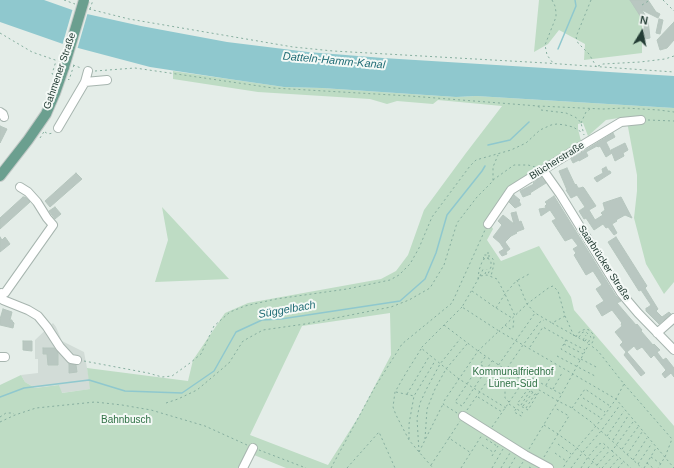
<!DOCTYPE html>
<html>
<head>
<meta charset="utf-8">
<style>
  body { margin:0 }
  #map { position:relative; width:674px; height:468px; overflow:hidden; background:#e4ede8; font-family:Arial,sans-serif }
  canvas { display:block }
  .north { position:absolute; left:622px; top:12px; width:40px; height:40px; -webkit-text-stroke:3px #f4f9f6; paint-order:stroke; rotate:10deg; font-size:11px; font-weight:700; line-height:16px; text-align:center; color:#243d35 }
  .north::after { content:''; display:block; margin:auto; width:14px; height:18px; background:#243d35; clip-path:polygon(50% 0,100% 100%,50% 72%,0 100%) }
</style>
</head>
<body>
<div id="map">
<canvas width="674" height="468"></canvas>
<div class="north">N</div>
</div>
<script>
const ctx = document.querySelector('canvas').getContext('2d');
ctx.lineJoin = 'round';
function fillPath(path, color) { ctx.fillStyle = color; ctx.fill(path, 'evenodd'); }
const shape = rows => new Path2D(rows.map(r => 'M' + r).join(''));
function trace(path, color, width, dash) { ctx.strokeStyle = color; ctx.lineWidth = width; ctx.lineCap = dash ? 'butt' : 'round'; ctx.setLineDash(dash || []); ctx.stroke(path); }
function label(font, color, halo, rows, align = 'center') {
  ctx.font = font + ' Arial,sans-serif'; ctx.lineWidth = 4; ctx.setLineDash([]); ctx.textBaseline = 'middle'; ctx.strokeStyle = halo; ctx.fillStyle = color; for (const [text, x, y, turn = 0] of rows) {
    ctx.save(); ctx.translate(x, y); ctx.rotate((+turn || 0) * Math.PI / 180); ctx.textAlign = isNaN(turn) ? turn : align; if (halo) ctx.strokeText(text, 0, 0); ctx.fillText(text, 0, 0); ctx.restore();
  }
}
fillPath(shape([
  [53,323,56,327,62,341,84,352,91,389,61,393,59,385,35,388,25,382,21,375,38,373,38,359,35,359,35,340]
]), '#d2dcd7');
fillPath(shape([
  [539,0,631,0,642,17,642,53,584,60,585,44,559,30,548,44,534,52],
  [173,71,284,87,322,88,456,97,476,96,674,108,674,282,664,294,646,264,634,218,637,191,637,175,628,127,625,117,606,120,588,136,583,123,578,124,578,129,581,141,508,188,487,219,493,229,487,240,501,261,539,246,571,297,574,310,674,426,674,468,286,468,254,455,248,468,0,468,0,385,21,375,25,382,35,388,59,385,62,393,90,389,87,368,188,381,193,360,225,313,248,303,381,279,396,271,408,255,424,210,466,153,502,106,438,100,433,104,397,101,387,104,370,99,258,92,173,79],
  [390,313,391,355,359,416,328,465,250,435,302,326],
  [162,207,229,279,155,282,168,240]
]), '#bedcc4');
fillPath(shape([
  [0,0,44,0,78,12,141,26,227,42,308,52,383,58,674,76,674,108,476,96,456,97,322,88,284,87,229,79,150,67,63,44,0,22]
]), '#8fc8ce');
fillPath(shape([
  [73,8,88,12,77,50,62,46]
]), '#e4ede8');
trace(shape([
  [558,49,576,6,575,0],
  [488,145,510,140,529,122],
  [0,397,24,388,89,380,125,391,182,393,214,371,236,332,262,320,281,319,400,301,425,279,436,253,447,215,482,171,485,166]
]), '#8fc8ce', 1.5);
const building = shape([
  [630,0,648,0,656,12,660,14,658,18,642,10,648,20,650,38,645,39,644,22,630,0],
  [659,19,663,20,660,34,656,33,659,19],
  [674,22,674,40,667,48,660,50,657,40,674,22],
  [0,126,7,129,0,143,0,126],
  [613,133,615,137,606,142,611,152,611,150,625,143,628,150,623,153,624,156,615,161,612,153,606,157,600,146,598,147,597,146,586,152,588,156,579,161,579,160,573,163,571,159,613,133],
  [606,167,608,171,610,171,611,173,597,182,594,178,603,173,602,169,606,167],
  [567,168,575,185,576,184,578,188,580,188,583,187,584,188,596,206,589,210,595,220,603,215,601,213,605,210,603,203,621,197,632,218,625,215,616,220,617,221,612,224,617,233,614,235,608,227,606,228,603,224,594,230,586,218,584,219,579,211,585,207,577,195,571,198,566,190,567,190,559,171,567,168],
  [76,173,82,179,50,207,45,201,76,173],
  [541,177,546,183,530,193,531,194,523,197,520,191,534,184,533,183,541,177],
  [514,195,520,200,519,201,521,205,515,208,509,202,514,195],
  [554,196,616,296,621,301,617,303,636,325,637,324,642,330,641,331,653,345,654,344,660,350,657,352,663,360,666,358,674,368,674,377,671,373,665,378,662,374,666,370,654,355,651,358,642,347,637,350,634,346,627,352,645,373,641,376,624,355,626,352,620,345,623,342,615,332,622,326,621,324,622,323,612,310,602,316,596,306,604,301,596,289,602,285,593,271,586,275,574,255,576,253,573,249,578,246,572,238,565,241,552,221,556,219,550,210,541,216,539,209,546,208,545,206,547,204,545,202,554,196],
  [23,197,25,197,30,202,0,229,0,218,23,197],
  [55,207,61,214,55,219,49,211,55,207],
  [516,212,519,222,521,221,524,229,516,232,517,233,511,236,505,242,510,249,506,252,507,254,502,256,499,252,504,249,500,243,493,237,502,225,498,221,503,215,514,224,511,213,516,212],
  [0,237,2,240,5,237,10,244,0,252,0,237],
  [616,237,647,286,645,288,658,309,656,311,662,317,669,312,671,314,659,324,646,311,646,308,647,308,651,305,641,290,639,291,608,242,616,237],
  [3,309,12,312,10,320,12,320,12,321,14,323,13,328,0,325,0,319,3,309],
  [23,341,32,341,32,351,23,350,23,341],
  [43,348,54,348,58,353,58,365,48,365,47,354,43,354,43,348],
  [69,364,76,365,77,372,69,373,69,364]
]);
fillPath(building, '#b9c7c1');
trace(building, '#b6c6be', 1);
const minor = shape([
  [85,82,107,80],
  [0,112,3,114,4,117],
  [58,128,85,82,88,71],
  [543,170,560,194,621,293,638,313,674,350],
  [488,224,511,190,586,143,621,122,641,120],
  [1,293,3,300,28,310,38,316,47,327,60,347,71,359,77,360],
  [0,294,5,293,53,225,47,218,37,202,28,192,20,187],
  [657,333,674,318],
  [0,357,5,357],
  [463,416,525,455,549,468],
  [243,468,253,448]
]);
const major = shape([
  [0,176,28,140,46,114,55,93,64,67]
]);
trace(minor, '#a7b5af', 10);
trace(major, '#c2c9c6', 12);
trace(shape([
  [64,0,75,4],
  [552,0,555,6,556,12,556,17,545,45,547,55,553,63],
  [591,0,576,37,578,43,589,54,596,66],
  [663,0,674,11],
  [642,5,650,0],
  [89,9,129,19,293,47,333,51,546,63,674,72],
  [90,9,93,0],
  [0,33,32,52,58,61],
  [73,65,81,68],
  [598,66,603,64,640,62,665,59,674,56],
  [95,71,135,68,273,88,410,96,538,106,603,109,625,108,659,110,674,112],
  [53,74,52,74,56,61],
  [68,79,69,80,74,65],
  [538,106,541,110,566,113,575,117,578,119,581,123,584,135],
  [648,120,674,121],
  [581,123,586,112,590,109],
  [45,132,48,134,53,133],
  [40,138,45,130],
  [493,180,514,165,528,165,535,167],
  [488,256,490,256,493,259,494,264,491,276],
  [484,259,483,256,484,255,487,255],
  [488,259,488,252],
  [485,274,487,269],
  [480,276,484,267],
  [478,279,479,270,482,262,484,259,486,258,489,259,491,262,491,267,488,274],
  [518,280,531,273],
  [472,291,496,308,512,318],
  [462,307,421,348,459,379,506,408],
  [496,308,505,294,517,280,527,304,535,313,552,323],
  [565,316,552,323,588,343],
  [444,325,478,351,512,374,558,401,572,408,590,421,642,468],
  [505,325,510,329,513,328,514,318],
  [574,336,565,316,558,291,553,286,550,287,547,289,527,304,499,331,616,399,674,468],
  [576,337,578,333,583,330,586,329,589,330,593,334,594,337,593,341,591,345],
  [579,337,583,332,586,332,591,337,588,343],
  [566,340,585,350],
  [583,340,586,335],
  [585,341,588,337],
  [564,344,583,354],
  [530,347,543,327,566,340,561,349,580,360],
  [421,349,406,373,395,392,393,407,396,415,409,440,419,452,433,468],
  [557,356,595,376],
  [485,357,455,402,462,406,492,361],
  [581,359,598,368],
  [84,361,148,373,162,377,172,376,190,363,201,354,214,326,230,312,245,306,276,299,347,289,390,280,399,275,410,264,419,248,432,217,470,166,476,160,511,150,526,143,540,130,551,125,557,124,565,125,573,127,583,133],
  [481,365,487,368],
  [528,376,561,394],
  [499,380,523,345,540,322,544,320],
  [624,384,672,439,665,457,658,468],
  [546,385,555,369],
  [553,389,562,373],
  [396,392,414,396],
  [407,394,430,355],
  [537,395,528,389,517,404,528,410,537,395,540,391],
  [478,397,502,412],
  [583,398,605,412],
  [509,402,505,398,505,386,512,374],
  [166,403,178,399,197,390,229,363,243,341,263,330,305,324,391,307,409,300,430,288,444,265,457,223,477,197,493,181,493,167,498,155],
  [509,404,523,413],
  [521,405,530,391],
  [581,405,601,418],
  [523,406,533,392],
  [526,408,535,394],
  [572,408,585,389,610,406],
  [516,409,514,412,523,417],
  [467,410,535,313],
  [457,413,443,404,444,401,478,351,499,331,462,307,480,276,487,275,497,279,505,294,515,316],
  [0,417,6,413,12,413,14,414],
  [0,422,15,415,36,408,95,402,122,405,151,410,205,426,247,445],
  [544,425,558,434,577,448,600,468],
  [492,427,523,382],
  [607,436,624,411],
  [449,438,460,421],
  [409,439,409,424,414,396,435,361],
  [425,439,427,409,435,389,446,369,467,344],
  [486,439,497,446],
  [613,440,628,416],
  [558,444,571,454],
  [482,445,493,452],
  [529,449,558,401,589,344,598,351,624,384,616,399,606,413,596,426,577,448,567,461,563,468],
  [622,449,638,427],
  [259,450,306,468],
  [612,451,631,468],
  [419,452,417,418,420,403,427,388,440,364,460,339],
  [419,452,443,404],
  [555,453,566,461],
  [627,455,642,432],
  [492,456,498,446],
  [544,457,569,416,555,408],
  [651,457,661,464],
  [593,460,606,446],
  [633,460,647,438],
  [647,463,653,468],
  [638,464,652,443],
  [431,465,449,438,471,453],
  [597,465,610,450],
  [529,467,531,468],
  [331,468,375,387,402,344,452,303,485,230],
  [347,468,379,432,395,468],
  [461,468,482,435],
  [492,468,503,449],
  [501,468,510,453],
  [509,468,516,456],
  [519,468,523,462],
  [571,468,583,452,601,431,620,405],
  [581,468,588,457,599,444,603,443,612,451,633,422],
  [588,468,593,462],
  [602,468,615,454],
  [610,468,619,458],
  [618,468,623,462],
  [644,468,656,448]
]), '#86ae9f', 1, [2, 3]);
trace(minor, '#fff', 8);
trace(major, '#6b9f8f', 10);
const majorBridge = shape([
  [64,67,84,0]
]);
trace(majorBridge, '#c2c9c6', 12, []);
trace(majorBridge, '#6b9f8f', 10);
label('10px', '#243d35', '#f4f9f6', [
  ["Gahmener Straße",60,71,-71],
  ["Blücherstraße",557,161,-32],
  ["Saarbrücker Straße",604,263,57]
]);
label('10px', '#307246', '#f4f9f6', [
  ["Kommunalfriedhof",513,372],
  ["Lünen-Süd",513,384],
  ["Bahnbusch",126,420]
]);
label('italic 11px', '#216d76', '#f4f9f6', [
  ["Datteln-Hamm-Kanal",334,61,5],
  ["Süggelbach",287,310,-10]
]);
</script>
</body>
</html>
